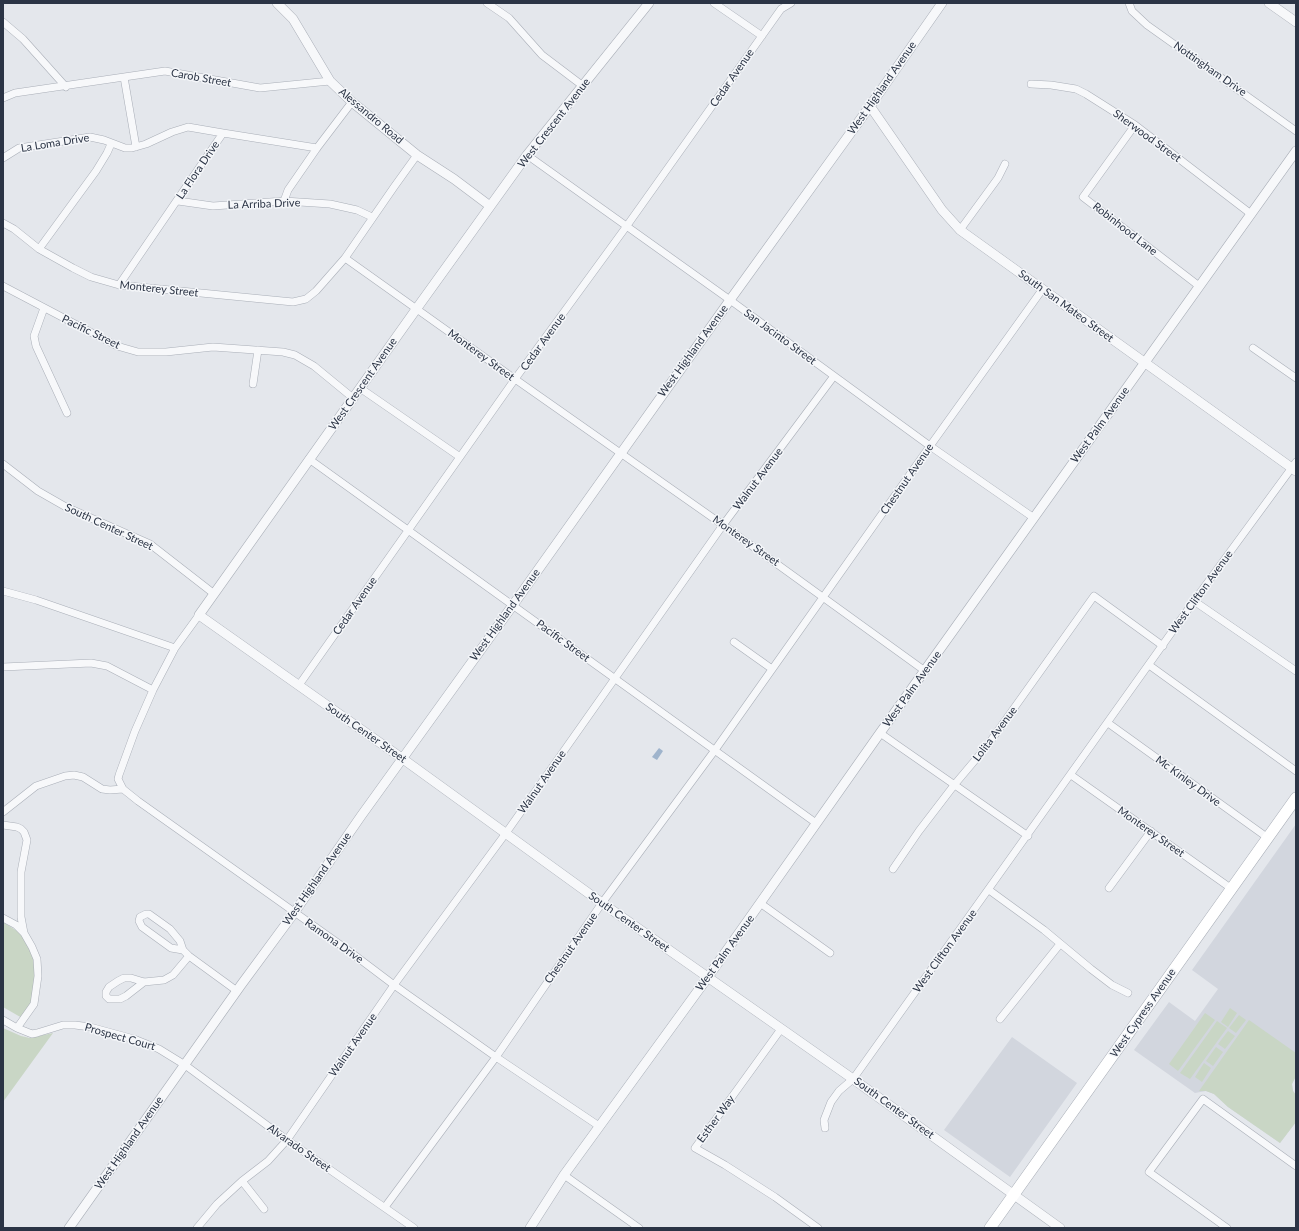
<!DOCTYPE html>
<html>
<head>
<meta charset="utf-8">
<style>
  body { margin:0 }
  #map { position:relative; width:1299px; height:1231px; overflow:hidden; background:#e4e7ec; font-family:Lato,sans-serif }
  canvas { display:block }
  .frame { position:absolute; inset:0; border:4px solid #2b3445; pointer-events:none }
</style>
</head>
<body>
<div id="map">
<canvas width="1299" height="1231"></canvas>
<div class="frame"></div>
</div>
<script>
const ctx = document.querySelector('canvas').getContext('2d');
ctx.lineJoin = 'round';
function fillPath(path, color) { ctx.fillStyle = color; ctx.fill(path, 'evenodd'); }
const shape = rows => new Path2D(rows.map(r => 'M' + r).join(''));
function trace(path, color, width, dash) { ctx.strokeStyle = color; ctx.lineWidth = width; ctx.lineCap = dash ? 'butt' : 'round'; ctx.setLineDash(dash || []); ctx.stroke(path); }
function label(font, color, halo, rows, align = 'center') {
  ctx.font = font + ' Lato,sans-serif'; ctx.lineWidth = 3; ctx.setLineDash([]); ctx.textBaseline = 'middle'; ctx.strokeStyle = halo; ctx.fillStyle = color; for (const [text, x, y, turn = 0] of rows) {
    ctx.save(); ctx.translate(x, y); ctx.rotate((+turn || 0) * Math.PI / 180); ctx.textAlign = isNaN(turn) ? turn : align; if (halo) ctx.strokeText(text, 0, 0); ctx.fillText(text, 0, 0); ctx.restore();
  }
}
fillPath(shape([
  [1296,824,1296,1076,1292,1084,1293,1091,1296,1095,1296,1122,1280,1143,1228,1107,1214,1094,1206,1091,1195,1093,1134,1050,1169,1002,1195,1021,1218,989,1192,970],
  [1012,1037,1077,1083,1010,1177,944,1130]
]), '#d2d6de');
fillPath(shape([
  [3,922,17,931,24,938,28,944,34,959,34,998,22,1018,3,1007],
  [1230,1008,1237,1013,1228,1027,1221,1022],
  [1205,1013,1215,1020,1178,1071,1169,1064],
  [1239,1015,1246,1020,1236,1033,1229,1028],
  [1249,1020,1296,1053,1296,1076,1292,1084,1293,1091,1296,1095,1296,1122,1280,1143,1228,1107,1214,1094,1206,1091,1199,1091],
  [1217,1021,1227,1028,1190,1079,1180,1073],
  [3,1028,21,1036,30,1038,53,1033,3,1102],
  [1228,1031,1235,1036,1225,1049,1218,1044],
  [1216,1047,1223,1052,1213,1066,1206,1061],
  [1204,1063,1211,1068,1202,1082,1195,1077]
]), '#c9d6c5');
fillPath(shape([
  [659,748,663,751,657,760,652,757]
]), '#9fb4cc');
const minor = shape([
  [487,3,509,18,542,55,583,86],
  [714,3,762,36],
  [1129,3,1132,11,1147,25,1296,131],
  [3,22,23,39,66,87],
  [124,77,136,147],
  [1031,84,1051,85,1076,89,1086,94,1135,125,1251,214],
  [3,98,15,93,165,71,260,88,330,81],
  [1135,125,1083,197,1199,286],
  [527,155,730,300,930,446,1034,518],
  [3,158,19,148,90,137,104,140,125,148,132,148,146,144,172,132,188,127,223,133],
  [178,201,213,206,284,201,330,204,357,210,372,217],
  [284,201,288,190,317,148,352,102],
  [3,223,14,229,39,249,73,268,91,277,119,285,293,302,306,299,316,291,345,258,515,379,723,525,925,671],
  [960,230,998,178,1005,164],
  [39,249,96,171,107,153,111,144],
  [345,258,394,187,417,155],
  [119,285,223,133,317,148],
  [3,286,117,346,138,352,166,352,213,347,283,352,295,355,314,366,353,398],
  [44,308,34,336,36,346,67,413],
  [1253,348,1296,378],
  [253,384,258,350],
  [360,388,460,457],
  [309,459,816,823],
  [3,464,38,491,66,507,150,544,213,593],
  [3,591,36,600,175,648],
  [1194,601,1296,671],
  [199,615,175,648,153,690,135,731,119,775,118,779,123,789,138,801,345,948,394,985,496,1057,599,1126],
  [734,642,772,669],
  [1149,665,1296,771],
  [3,667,91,663,107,666,153,690],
  [299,685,515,379,626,227,781,9,791,3],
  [1108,723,1268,838],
  [880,733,1028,836],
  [1071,775,1232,889],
  [3,812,36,786,65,776,74,775,83,777,102,789,110,790,123,789],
  [3,825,17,827,21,829,24,832,27,840,21,872,21,917,24,933,32,947,37,959,38,976,34,1004,17,1028,32,1034,37,1033,63,1025,75,1025,90,1027,134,1039,159,1049,185,1065,287,1140,414,1228],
  [893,869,919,831,955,784,987,746,1094,596,1163,646],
  [1109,888,1151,831],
  [989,890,1044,930,1091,969,1112,985,1128,993],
  [760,903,830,953],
  [3,918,16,925,24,933],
  [183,950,171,948,142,927,139,921,140,917,146,914,149,914,170,929,180,941,183,950,189,956,237,991],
  [144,982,126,996,120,999,109,999,106,996,106,992,109,987,118,981,124,978,131,978,144,982,164,980,173,975,189,956],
  [1000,1019,1060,944],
  [3,1020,17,1028],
  [781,1029,695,1148,725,1165,775,1197,818,1228],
  [825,1128,824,1120,831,1102,839,1091,853,1079,1194,601,1296,462],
  [564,1175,639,1228],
  [242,1181,264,1209],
  [385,1207,496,1057,602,903,715,750,930,446,1042,290],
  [197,1228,217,1204,242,1181,268,1161,287,1140,394,985,506,833,723,525,834,376],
  [1227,1228,1149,1172,1203,1099,1296,1166]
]);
const tertiary = shape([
  [277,3,293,19,330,81,352,102,417,155,454,179,490,206],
  [649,3,527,155,417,308,199,615,403,759,602,903,853,1079,1060,1228],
  [1269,3,1296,22],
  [870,106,942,210,960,230,1296,471],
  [69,1228,241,985,294,913,361,816,513,605,730,300,870,106,942,3],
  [530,1228,564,1175,708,977,880,733,1296,151]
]);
const secondary = shape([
  [990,1228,1296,798]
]);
trace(minor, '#a9aeb7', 8);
trace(tertiary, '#a9aeb7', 10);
trace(secondary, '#a9aeb7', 12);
trace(minor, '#f7f8fa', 7);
trace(tertiary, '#f7f8fa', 9);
trace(secondary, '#fff', 11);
label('11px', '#2b3445', '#f4f6f9', [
  ["Nottingham Drive",1210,69,35],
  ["Carob Street",201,78,10],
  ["Cedar Avenue",732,78,-55],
  ["West Highland Avenue",882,88,-55],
  ["Alessandro Road",371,116,40],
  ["West Crescent Avenue",554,123,-52],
  ["Sherwood Street",1147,136,36],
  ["La Loma Drive",55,143,-9],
  ["La Flora Drive",198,170,-56],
  ["La Arriba Drive",264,204,-2],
  ["Robinhood Lane",1125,229,38],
  ["Monterey Street",159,289,6],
  ["South San Mateo Street",1066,306,36],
  ["Pacific Street",91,332,26],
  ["San Jacinto Street",780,337,36],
  ["Cedar Avenue",543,342,-54],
  ["West Highland Avenue",693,351,-54],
  ["Monterey Street",481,355,36],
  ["West Crescent Avenue",363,384,-55],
  ["West Palm Avenue",1100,425,-54],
  ["Walnut Avenue",758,479,-53],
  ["Chestnut Avenue",907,479,-55],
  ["South Center Street",109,527,25],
  ["Monterey Street",746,541,35],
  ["West Clifton Avenue",1201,592,-54],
  ["Cedar Avenue",355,606,-55],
  ["West Highland Avenue",505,615,-54],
  ["Pacific Street",563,641,36],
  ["West Palm Avenue",912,689,-54],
  ["South Center Street",366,733,35],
  ["Lolita Avenue",995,734,-53],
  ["Mc Kinley Drive",1188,781,36],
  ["Walnut Avenue",542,782,-55],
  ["Monterey Street",1151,832,35],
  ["West Highland Avenue",317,879,-55],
  ["South Center Street",629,922,35],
  ["Ramona Drive",334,941,35],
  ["Chestnut Avenue",571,948,-55],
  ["West Clifton Avenue",945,951,-54],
  ["West Palm Avenue",725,953,-54],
  ["West Cypress Avenue",1143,1013,-55],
  ["Prospect Court",120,1037,16],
  ["Walnut Avenue",353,1045,-55],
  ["South Center Street",894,1108,36],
  ["Esther Way",716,1119,-54],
  ["West Highland Avenue",129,1143,-55],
  ["Alvarado Street",299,1148,35]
]);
</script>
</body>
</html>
